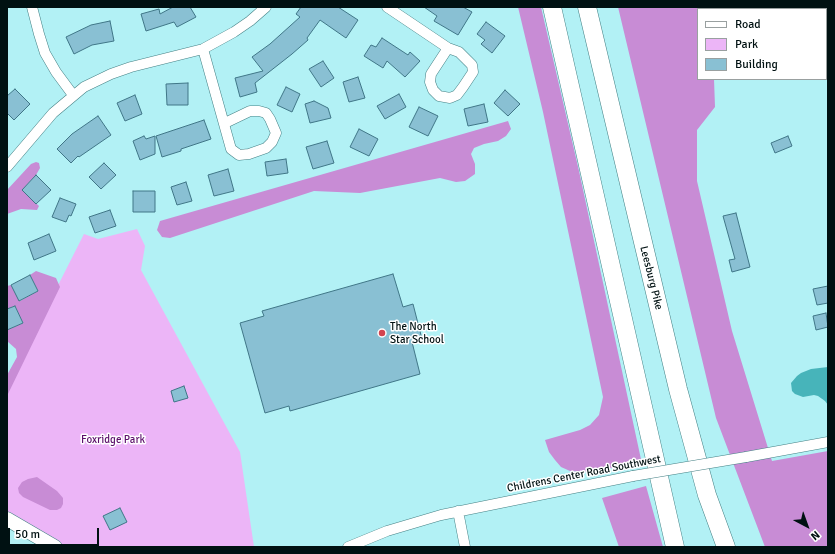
<!DOCTYPE html>
<html>
<head>
<meta charset="utf-8">
<style>
  body { margin:0 }
  #map { position:relative; width:835px; height:554px; overflow:hidden; background:#b2f1f5; font-family:Signika,sans-serif }
  canvas { display:block }
  .frame { position:absolute; inset:0; border:8px solid #001112; pointer-events:none }
  .legend { position:absolute; left:697px; top:8px; width:130px; height:72px; box-sizing:border-box; background:#fff; border:1px solid #99a0a0; margin:0; padding:5px 7px; list-style:none; font-size:12px; color:#001112 }
  .legend li { display:flex; align-items:center; gap:8px; height:20px }
  .legend b { width:20px; border:1px solid #99a0a0 }
  .north { position:absolute; left:787px; top:506px; width:40px; height:40px; -webkit-text-stroke:3px #fff; paint-order:stroke; rotate:139deg; font-size:11px; font-weight:700; line-height:16px; text-align:center; color:#001112 }
  .north::after { content:''; display:block; margin:auto; width:14px; height:18px; background:#001112; clip-path:polygon(50% 0,100% 100%,50% 72%,0 100%) }
  .scale { position:absolute; left:8px; top:528px; width:91px; height:18px; box-sizing:border-box; border:2px solid #001112; border-top:0; padding-left:5px; font-size:12px; line-height:14px; white-space:nowrap; color:#001112; -webkit-text-stroke:3px #fff; paint-order:stroke }
</style>
</head>
<body>
<div id="map">
<canvas width="835" height="554"></canvas>
<div class="frame"></div>
<ul class="legend">
<li><b style="height:5px;background:#fff"></b>Road</li>
<li><b style="height:11px;background:#ecb5f7"></b>Park</li>
<li><b style="height:11px;background:#89c0d3"></b>Building</li>
</ul>
<div class="north">N</div>
<div class="scale">50 m</div>
</div>
<script>
const ctx = document.querySelector('canvas').getContext('2d');
ctx.lineJoin = 'round';
function fillPath(path, color) { ctx.fillStyle = color; ctx.fill(path, 'evenodd'); }
const shape = rows => new Path2D(rows.map(r => 'M' + r).join(''));
function trace(path, color, width, dash) { ctx.strokeStyle = color; ctx.lineWidth = width; ctx.lineCap = dash ? 'butt' : 'round'; ctx.setLineDash(dash || []); ctx.stroke(path); }
function label(font, color, halo, rows, align = 'center') {
  ctx.font = font + ' Signika,sans-serif'; ctx.lineWidth = 3; ctx.setLineDash([]); ctx.textBaseline = 'middle'; ctx.strokeStyle = halo; ctx.fillStyle = color; for (const [text, x, y, turn = 0] of rows) {
    ctx.save(); ctx.translate(x, y); ctx.rotate((+turn || 0) * Math.PI / 180); ctx.textAlign = isNaN(turn) ? turn : align; if (halo) ctx.strokeText(text, 0, 0); ctx.fillText(text, 0, 0); ctx.restore();
  }
}
fillPath(shape([
  [137,229,145,246,141,270,240,452,254,547,54,547,7,519,7,386,84,234,98,239]
]), '#ecb5f7');
fillPath(shape([
  [518,7,541,7,579,171,642,464,583,472,570,471,561,467,555,460,549,452,545,440,580,430,590,425,599,415,603,397,543,112],
  [618,7,703,7,704,9,698,9,698,79,714,79,715,107,697,130,697,181,732,331,772,461,828,451,828,547,765,547,716,418],
  [508,121,511,129,506,136,498,141,484,144,474,148,471,154,475,164,475,174,465,181,456,182,440,178,360,193,314,191,170,238,162,237,157,230,160,221],
  [36,162,39,163,40,168,36,175,22,190,39,206,37,210,21,209,7,214,7,190,31,164],
  [36,271,56,278,60,287,7,396,7,375,17,357,16,349,7,341,7,330,23,323,15,306,7,309,7,286,11,285,20,301,38,291,30,275],
  [37,477,57,491,63,498,63,504,61,508,57,510,50,510,23,497,19,493,18,488,22,482,28,479],
  [646,486,663,547,619,547,602,498]
]), '#c88cd5');
fillPath(shape([
  [828,367,828,405,825,401,818,396,814,395,803,397,795,394,792,391,791,383,797,376,801,373,811,369]
]), '#47b4ba');
const building = shape([
  [173,7,190,7,196,17,177,27,174,22,146,31,141,14,159,9,160,14,173,7],
  [301,7,338,7,358,20,346,38,320,20,307,38,308,40,292,54,255,83,257,92,240,97,235,78,263,71,252,57,270,44,300,17,296,14,301,7],
  [424,7,463,7,472,12,458,35,434,21,437,16,424,7],
  [110,21,114,41,92,45,74,54,66,37,91,25,110,21],
  [486,22,505,36,492,53,481,44,485,40,477,34,486,22],
  [382,38,408,55,410,52,420,61,405,77,387,61,383,68,364,56,371,45,376,47,382,38],
  [323,61,334,78,321,87,309,69,323,61],
  [358,77,365,98,349,102,343,82,358,77],
  [188,83,188,105,167,105,166,84,188,83],
  [286,87,300,94,292,112,277,105,286,87],
  [15,89,30,104,14,120,7,113,7,96,15,89],
  [505,90,520,104,508,116,494,103,505,90],
  [399,94,406,107,385,119,377,106,399,94],
  [135,95,142,114,125,121,117,103,135,95],
  [314,101,328,108,331,118,310,123,305,104,314,101],
  [484,104,488,122,468,126,464,109,484,104],
  [419,107,438,116,428,136,409,127,419,107],
  [98,116,111,135,79,157,78,156,71,163,57,149,72,134,98,116],
  [204,120,211,139,181,149,181,151,162,157,156,136,204,120],
  [359,129,378,139,369,156,350,147,359,129],
  [144,136,146,139,155,136,155,154,140,160,133,141,144,136],
  [788,136,792,146,775,153,771,143,788,136],
  [327,141,334,163,313,169,306,147,327,141],
  [286,159,288,173,267,176,265,162,286,159],
  [104,163,116,175,101,189,89,177,104,163],
  [228,169,234,191,214,196,208,175,228,169],
  [36,175,51,190,36,204,22,190,36,175],
  [186,182,192,201,177,205,171,187,186,182],
  [133,191,155,191,155,212,133,212,133,191],
  [60,198,76,204,71,216,69,215,66,222,52,217,60,198],
  [110,210,116,226,95,233,89,217,110,210],
  [736,213,750,267,732,272,729,260,735,259,723,216,736,213],
  [49,234,56,251,34,260,28,243,49,234],
  [393,274,403,307,413,304,422,339,412,342,420,374,290,411,289,406,265,413,240,323,264,316,262,311,393,274],
  [30,275,38,291,19,301,11,285,30,275],
  [828,286,828,303,817,305,813,289,828,286],
  [15,306,23,323,7,330,7,309,15,306],
  [826,313,828,327,816,330,813,316,826,313],
  [184,386,188,398,174,402,171,391,184,386],
  [120,508,127,522,110,530,103,516,120,508]
]);
fillPath(building, '#89c0d3');
trace(building, '#407687', 1);
const minor = shape([
  [32,7,39,34,45,53,56,72,73,95],
  [387,7,448,48,459,52,472,65,473,72,463,87,457,95,450,98,439,96,433,90,430,82,431,74,448,48],
  [203,49,231,149,239,155,249,154,266,148,272,142,276,133,270,119,266,113,259,111,250,111,225,123],
  [7,167,53,113,84,87,111,74,131,67,203,49,234,32,250,21,266,7],
  [746,457,828,442],
  [458,511,465,547],
  [348,547,387,531,441,515,633,476]
]);
const secondary = shape([
  [7,519,55,547]
]);
const motorway = shape([
  [552,7,675,547],
  [587,7,678,389,707,495,726,547]
]);
trace(minor, '#458185', 11);
trace(secondary, '#458185', 15);
trace(motorway, '#458185', 19);
trace(minor, '#fff', 10);
trace(secondary, '#fff', 14);
trace(motorway, '#fff', 18);
const minorBridge = shape([
  [633,476,746,457]
]);
trace(minorBridge, '#458185', 11, []);
trace(minorBridge, '#fff', 10);
for (const [x, y, r, color] of [
  [382,333,4,"#d4444f"]
]) { const dot = new Path2D(); dot.arc(x, y, r, 0, 2 * Math.PI); ctx.fillStyle = color; ctx.fill(dot); trace(dot, '#fff', 1.5); }
label('11px', '#001112', '#fff', [
  ["Leesburg Pike",651,278,76],
  ["Childrens Center Road Southwest",584,474,-11]
]);
label('11px', '#001112', '#fff', [
  ["The North",390,327],
  ["Star School",390,340]
], 'left');
label('11px', '#5c106b', '#fff', [
  ["Foxridge Park",113,440]
]);
</script>
</body>
</html>
